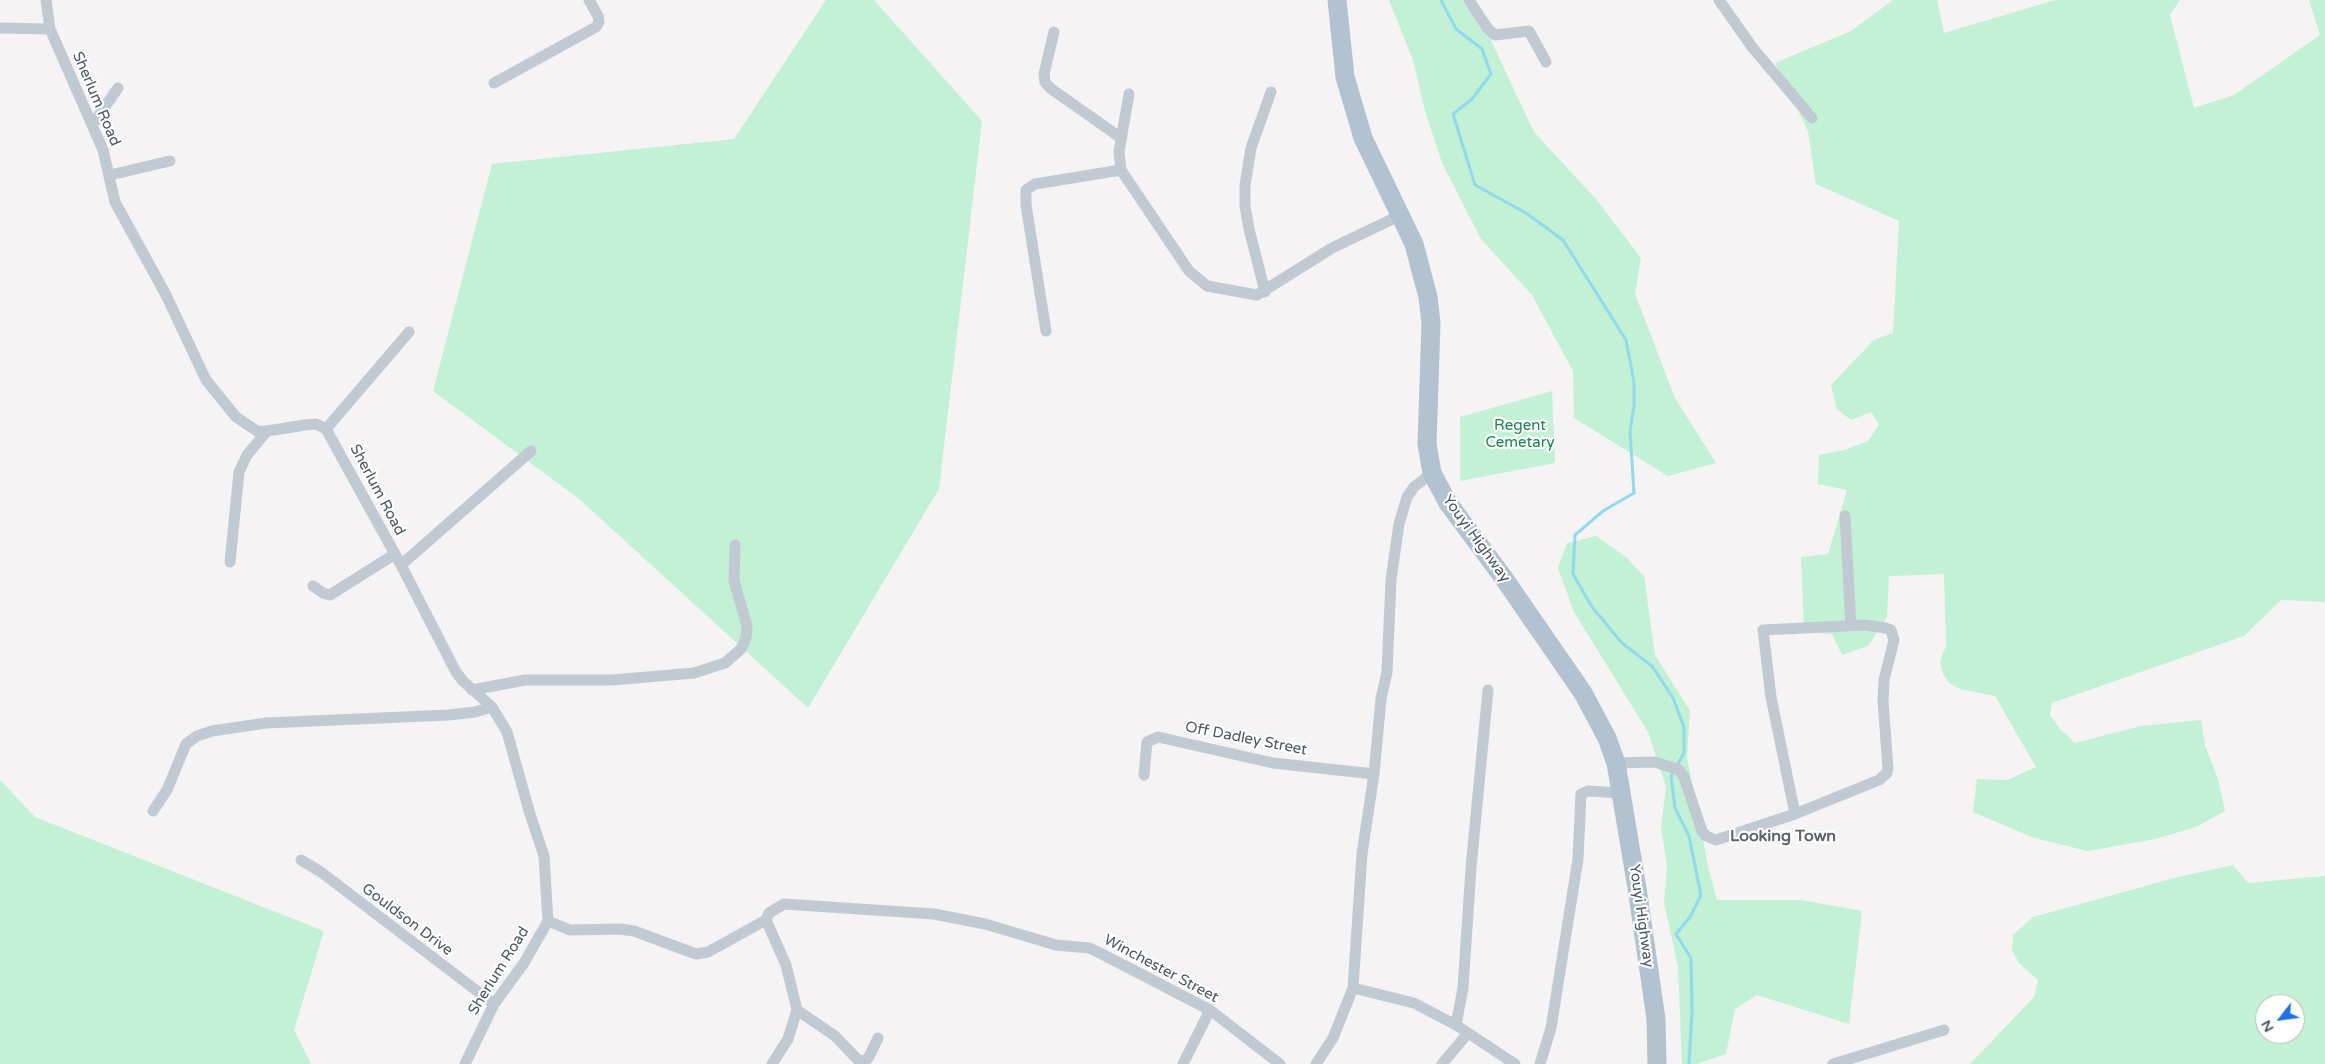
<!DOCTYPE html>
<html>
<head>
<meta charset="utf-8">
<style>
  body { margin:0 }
  #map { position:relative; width:2325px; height:1064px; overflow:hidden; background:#f5f3f3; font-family:"Varela Round",sans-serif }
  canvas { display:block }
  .north { position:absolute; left:2255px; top:994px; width:50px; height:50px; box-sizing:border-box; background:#fff; border:1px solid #b7bbc0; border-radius:50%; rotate:240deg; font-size:14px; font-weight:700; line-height:20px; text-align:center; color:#4a5661 }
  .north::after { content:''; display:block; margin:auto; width:18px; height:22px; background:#1a73e8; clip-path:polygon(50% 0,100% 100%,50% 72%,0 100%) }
</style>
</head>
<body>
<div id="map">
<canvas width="2325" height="1064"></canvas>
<div class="north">N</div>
</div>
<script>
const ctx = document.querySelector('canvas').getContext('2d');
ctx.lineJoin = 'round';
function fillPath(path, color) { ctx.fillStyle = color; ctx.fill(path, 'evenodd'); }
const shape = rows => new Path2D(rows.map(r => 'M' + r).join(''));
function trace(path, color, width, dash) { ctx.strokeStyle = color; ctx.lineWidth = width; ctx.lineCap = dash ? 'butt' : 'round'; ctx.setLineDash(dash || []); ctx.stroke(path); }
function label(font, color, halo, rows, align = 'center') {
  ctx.font = font + ' "Varela Round",sans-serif'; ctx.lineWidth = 4.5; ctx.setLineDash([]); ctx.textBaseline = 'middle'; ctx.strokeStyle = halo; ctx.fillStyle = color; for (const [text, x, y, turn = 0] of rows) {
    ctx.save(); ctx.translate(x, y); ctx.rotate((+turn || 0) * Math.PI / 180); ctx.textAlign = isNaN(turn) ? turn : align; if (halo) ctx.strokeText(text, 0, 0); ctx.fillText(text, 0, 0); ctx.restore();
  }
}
fillPath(shape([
  [826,0,874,0,982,121,939,489,808,708,578,498,433,391,492,164,734,139],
  [1389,0,1472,0,1534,132,1596,199,1641,258,1635,294,1675,398,1716,463,1668,476,1574,418,1573,371,1532,295,1481,239,1442,163,1425,111,1413,60],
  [1893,0,1937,0,1944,33,2055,0,2180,0,2170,15,2194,108,2234,95,2320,35,2309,0,2325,0,2325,602,2281,600,2244,636,2052,703,2050,715,2060,729,2075,743,2141,726,2201,720,2205,745,2218,779,2225,811,2196,827,2155,839,2088,851,2034,838,1973,812,1977,779,2007,780,2036,767,1995,696,1960,689,1949,683,1943,674,1940,661,1946,646,1944,574,1889,576,1887,617,1868,646,1842,655,1832,634,1804,632,1801,557,1828,554,1847,490,1818,484,1819,455,1844,450,1868,441,1879,425,1871,412,1851,420,1837,409,1831,385,1874,340,1893,333,1899,221,1816,184,1808,131,1775,63,1851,31],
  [1552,391,1555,463,1460,481,1460,417],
  [1596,536,1626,557,1644,576,1655,655,1690,711,1687,757,1708,866,1717,900,1801,900,1862,911,1849,1024,1757,995,1735,1009,1726,1054,1697,1064,1682,1064,1678,967,1664,902,1667,868,1661,826,1666,787,1648,732,1574,612,1558,568,1567,543],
  [0,780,35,817,324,931,294,1030,311,1064,0,1064],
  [2233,865,2248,883,2325,876,2325,1064,1970,1064,2034,997,2038,980,2019,963,2012,950,2013,935,2033,917,2178,877],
  [2265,1004,2295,1004,2295,1034,2265,1034]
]), '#c3f1d5');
trace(shape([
  [1441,0,1456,29,1482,49,1491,74,1472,99,1453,114,1475,185,1526,213,1563,240,1626,340,1634,382,1634,406,1630,431,1634,493,1603,511,1575,535,1573,574,1592,607,1622,643,1652,666,1673,698,1684,727,1684,753,1671,776,1675,808,1689,836,1701,895,1690,917,1676,934,1691,958,1692,1012,1689,1064]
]), '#90daee', 3);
trace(shape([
  [46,0,50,29,103,150,115,202,166,295,206,380,236,417,257,431,267,431,305,425,316,424,326,429,401,565,456,672,463,681,492,707,507,732,530,814,544,856,548,921,524,963,494,1004,465,1064],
  [1469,0,1488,29,1495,35,1529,31,1546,62],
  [1719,0,1752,47,1812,118],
  [0,28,50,29],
  [1054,32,1044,74,1045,82,1050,88,1121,138],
  [494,83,596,27,599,22,598,16,589,0],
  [1129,94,1119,152,1121,170,1189,271,1207,286,1257,295,1332,248,1401,215],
  [93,124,118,88],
  [110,175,170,161],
  [1265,292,1249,229,1245,206,1245,185,1251,148,1271,92],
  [1046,331,1026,205,1026,190,1035,184,1121,170],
  [326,429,409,332],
  [1845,516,1851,626],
  [230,562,239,472,247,455,267,431],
  [401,565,531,451],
  [313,586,323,593,330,595,395,554],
  [472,690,525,680,612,680,694,673,725,663,741,649,746,638,747,626,734,581,735,545],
  [1616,763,1655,762,1679,770,1684,777,1702,831,1706,836,1716,840,1795,814,1879,780,1887,773,1888,768,1883,701,1884,680,1894,640,1891,630,1886,628,1864,625,1763,630,1771,697,1795,814],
  [1144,775,1147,742,1158,737,1273,763,1374,774],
  [153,811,167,790,186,744,197,736,212,731,266,723,449,715,475,712,492,707],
  [301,860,321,872,494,1004],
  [766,920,786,965,797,1010,788,1039,772,1064],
  [548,921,570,930,620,929,634,931,696,954,708,952,766,920,769,913,784,904,934,914,985,924,1056,945,1089,948,1098,952,1210,1010,1280,1064],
  [1353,988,1414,1003,1456,1025,1515,1064],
  [797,1010,835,1036,859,1061,866,1060,869,1057,878,1038],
  [1456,1025,1463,988,1471,868,1488,690],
  [1183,1064,1210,1010],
  [1316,1064,1333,1038,1353,988,1362,854,1374,774,1381,699,1387,672,1391,580,1399,524,1407,497,1414,487,1432,473],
  [1442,1064,1468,1033],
  [1540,1064,1551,1028,1578,859,1581,794,1588,791,1622,793],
  [1833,1064,1944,1030]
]), '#c1cad2', 11);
trace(shape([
  [1337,0,1345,77,1363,138,1414,244,1428,297,1431,323,1427,444,1432,473,1448,503,1503,577,1583,693,1607,738,1616,763,1637,888,1656,1019,1657,1064]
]), '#b3c2d1', 19);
label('15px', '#4a5661', '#fff', [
  ["Sherlum Road",96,99,67],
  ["Sherlum Road",377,490,62],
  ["Youyi Highway",1476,539,54],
  ["Off Dadley Street",1246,739,11],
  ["Youyi Highway",1641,916,82],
  ["Gouldson Drive",407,920,37],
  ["Winchester Street",1161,969,28],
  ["Sherlum Road",499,971,-58]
]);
label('15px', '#17864f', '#fff', [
  ["Regent",1520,426],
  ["Cemetary",1520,443]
]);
label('bold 16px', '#5f6368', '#fff', [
  ["Looking Town",1783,837]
]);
</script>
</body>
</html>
